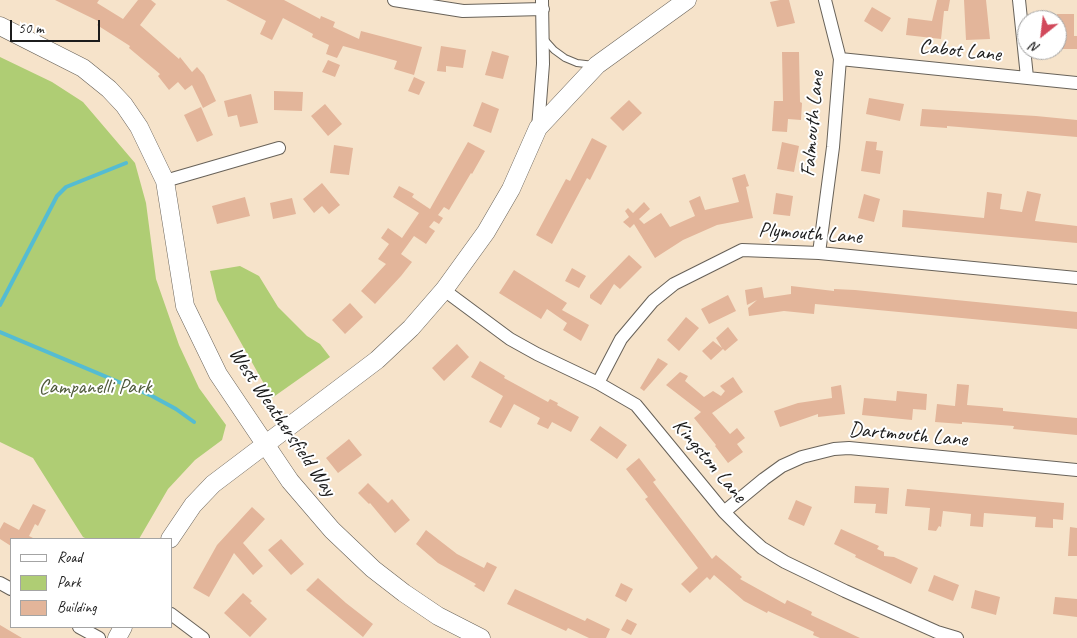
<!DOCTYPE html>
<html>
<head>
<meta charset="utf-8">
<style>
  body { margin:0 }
  #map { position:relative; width:1077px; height:638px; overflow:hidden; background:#f6e3ca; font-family:Caveat,sans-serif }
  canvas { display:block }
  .legend { position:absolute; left:10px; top:538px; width:162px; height:90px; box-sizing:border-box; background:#fff; border:1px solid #a4a4a4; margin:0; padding:6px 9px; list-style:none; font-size:15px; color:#1c1c1c }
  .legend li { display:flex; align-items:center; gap:10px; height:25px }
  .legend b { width:25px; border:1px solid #a4a4a4 }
  .north { position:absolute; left:1017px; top:10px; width:50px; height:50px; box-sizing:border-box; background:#fff; border:1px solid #a4a4a4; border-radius:50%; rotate:209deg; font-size:14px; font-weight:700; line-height:20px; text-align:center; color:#1c1c1c }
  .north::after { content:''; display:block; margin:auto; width:18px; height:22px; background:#d1495b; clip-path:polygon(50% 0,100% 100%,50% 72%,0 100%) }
  .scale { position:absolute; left:10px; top:20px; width:90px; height:22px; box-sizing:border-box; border:2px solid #1c1c1c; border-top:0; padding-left:6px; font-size:15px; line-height:18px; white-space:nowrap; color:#1c1c1c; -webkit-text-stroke:4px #fff; paint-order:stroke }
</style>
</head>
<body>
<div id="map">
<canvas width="1077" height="638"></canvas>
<ul class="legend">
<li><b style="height:6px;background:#fff"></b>Road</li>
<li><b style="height:14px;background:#afcd74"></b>Park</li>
<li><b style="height:14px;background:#e3b59a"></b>Building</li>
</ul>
<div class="north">N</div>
<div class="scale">50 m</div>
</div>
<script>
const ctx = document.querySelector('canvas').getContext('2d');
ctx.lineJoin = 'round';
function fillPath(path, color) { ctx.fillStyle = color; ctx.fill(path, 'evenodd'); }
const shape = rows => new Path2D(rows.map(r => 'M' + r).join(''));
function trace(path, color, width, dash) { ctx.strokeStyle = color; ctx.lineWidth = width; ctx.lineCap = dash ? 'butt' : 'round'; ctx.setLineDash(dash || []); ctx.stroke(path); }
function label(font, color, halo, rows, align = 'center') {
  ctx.font = font + ' Caveat,sans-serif'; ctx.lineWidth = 4; ctx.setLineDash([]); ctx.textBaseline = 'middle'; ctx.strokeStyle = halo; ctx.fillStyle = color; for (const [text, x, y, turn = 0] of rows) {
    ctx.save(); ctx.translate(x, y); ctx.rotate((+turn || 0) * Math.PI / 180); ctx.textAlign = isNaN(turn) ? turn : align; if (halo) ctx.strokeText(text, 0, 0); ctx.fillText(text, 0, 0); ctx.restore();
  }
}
fillPath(shape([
  [0,57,52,82,83,102,135,163,146,203,156,279,179,345,199,388,226,425,222,440,195,460,168,489,139,539,87,539,83,537,33,458,0,442],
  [240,266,259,276,278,307,307,336,320,344,330,357,272,398,217,300,210,271]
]), '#afcd74');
trace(shape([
  [0,305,57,196,66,187,126,163],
  [0,332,152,396,176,409,194,422]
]), '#55bcd2', 4);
fillPath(shape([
  [55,0,99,0,97,3,123,19,138,0,151,0,156,4,140,25,179,59,180,57,192,72,197,67,204,75,216,101,203,108,192,85,185,90,178,82,169,90,158,76,160,74,129,48,130,46,97,25,100,22],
  [226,0,284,0,320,19,321,16,335,22,333,27,359,39,361,31,422,47,414,75,394,69,397,61,343,46,337,58,326,54,329,45,312,37,313,34,283,18,272,40,260,34,266,21],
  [780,0,789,0,795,23,777,27,770,2],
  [937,0,950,0,948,11,944,11,941,39,906,35,908,18,932,21],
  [964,0,986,0,990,39,966,40],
  [872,7,891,18,882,32,864,21],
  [1057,14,1074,14,1074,36,1077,36,1077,49,1057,49],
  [441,46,466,50,463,68,446,66,446,72,437,71],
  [492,51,509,56,503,79,485,75],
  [782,52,799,52,800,102,802,103,801,120,788,119,787,132,772,131,774,101,783,101],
  [328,60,340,65,335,77,322,72],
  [414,77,425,82,419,95,408,91],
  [274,91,303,92,302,111,274,110],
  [251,94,258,123,240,127,237,115,228,117,224,101],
  [869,98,904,104,900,121,866,114],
  [629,100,642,113,623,131,610,118],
  [482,102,499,109,491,133,473,126],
  [325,104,342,124,328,136,311,116],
  [201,107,213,135,197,142,184,115],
  [922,109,1036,116,1077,120,1077,137,947,126,947,128,920,126],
  [592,138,607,146,590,180,587,178,552,244,536,235,566,179,570,181],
  [866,141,877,142,876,150,883,151,880,174,861,171],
  [468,142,485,151,472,174,471,173,449,210,444,207,438,215,443,218,439,224,434,221,429,227,435,231,426,244,414,236,401,254,412,262,401,276,375,304,361,291,386,264,378,259,389,244,381,238,388,228,402,238,419,213,393,197,399,186,414,194,412,197,430,209],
  [782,142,799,146,794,172,777,169],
  [334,145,353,148,349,175,330,173],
  [745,174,749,186,746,187,753,218,717,225,683,240,655,258,634,224,630,228,623,222,629,217,625,211,628,208,633,213,644,202,650,209,639,219,644,224,661,213,670,227,695,216,689,201,700,196,705,210,739,202,732,178],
  [322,183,340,205,329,214,322,206,314,213,303,199],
  [1027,191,1041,194,1035,221,1077,226,1077,243,902,227,903,210,984,218,987,192,1002,194,1000,209,1022,212],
  [776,193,793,196,790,216,773,214],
  [864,194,880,199,874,222,858,218],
  [245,197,250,216,217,224,212,206],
  [292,198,296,214,273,219,270,203],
  [629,255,642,267,620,289,614,284,601,305,590,298,590,295],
  [572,268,586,276,579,288,565,281],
  [514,270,567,303,562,310,589,325,581,341,563,330,567,323,547,309,541,319,499,293],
  [791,286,834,291,834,289,855,290,1077,312,1077,329,815,304,814,314,784,311,749,316,748,308,757,300,747,305,745,290,762,287,764,298,791,294],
  [728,295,736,311,709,324,701,309],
  [350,303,363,317,345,334,332,320],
  [686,317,699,328,679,351,667,340],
  [728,327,738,340,725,351,723,349,711,360,702,351,713,341,722,348,716,338],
  [457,344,469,357,444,381,432,368],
  [658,358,668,364,644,391,640,388],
  [480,361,505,376,504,378,548,402,550,399,558,403,557,405,579,417,571,432,552,422,548,429,537,424,540,418,514,404,501,428,489,422,503,396,471,377],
  [680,372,688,376,685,381,704,397,713,391,721,396,725,391,720,386,733,377,743,392,712,413,730,434,737,428,745,438,737,444,743,452,728,463,715,446,716,445,694,418,701,412,666,385],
  [957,384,969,385,967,405,1003,408,1003,411,1077,418,1077,435,1013,429,1014,426,962,422,962,424,935,422,937,404,955,406],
  [841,385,845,414,818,417,818,414,780,427,774,411,798,403,832,398,831,387],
  [897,391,927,394,926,410,913,409,912,420,862,415,864,398,896,401],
  [600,426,627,445,617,459,590,440],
  [349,439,362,455,338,473,326,458],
  [639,458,656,480,653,482,712,559,716,555,742,577,740,579,785,604,787,600,812,612,811,615,860,638,820,638,813,635,814,632,768,611,767,613,744,601,714,575,710,580,707,577,690,593,681,584,698,568,645,499,648,497,626,469],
  [368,483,388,503,392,499,410,520,395,533,370,503,369,504,358,493],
  [855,486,889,488,887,514,875,513,876,504,854,503],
  [907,489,1064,503,1063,520,1053,519,1053,528,1035,527,1036,517,984,513,983,527,970,526,971,514,943,511,941,527,939,526,936,531,928,530,930,508,905,506],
  [796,500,812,507,804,526,788,519],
  [33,504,46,510,38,526,35,524,29,536,35,539,11,539,11,546,0,539,0,529,4,522,19,530],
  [252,507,265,519,243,543,263,566,253,575,234,553,209,597,193,588,217,545],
  [1070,527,1077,528,1077,556,1068,556],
  [841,529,879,546,877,549,884,552,884,556,894,557,918,568,911,584,855,557,856,555,834,544],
  [426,530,457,554,484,568,487,562,497,567,484,592,474,586,476,584,438,563,416,544],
  [281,539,304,564,291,575,268,550],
  [934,575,959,585,953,601,928,591],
  [318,578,346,603,373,624,363,637,306,590],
  [621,583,633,589,626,602,615,596],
  [515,589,585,621,587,618,610,629,606,638,589,638,568,628,566,631,507,604],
  [975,590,1000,597,996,615,971,608],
  [243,593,252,601,250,603,267,619,250,637,224,613],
  [1055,597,1077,599,1077,617,1053,614],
  [627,619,637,624,631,635,621,630],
  [0,625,22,638,0,638]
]), '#e3b59a');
const lane = shape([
  [545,40,554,50,565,58,577,63,594,65]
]);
const street = shape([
  [394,0,463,11,543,9],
  [1019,0,1027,77],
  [840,59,1077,83],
  [538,128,543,64,542,0],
  [165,181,279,148],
  [819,253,833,147,840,59,825,0],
  [444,290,510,339,537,354,598,383,636,405,724,512,742,530,762,548,785,562,845,591,937,632,957,638],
  [598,383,621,339,653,301,674,284,742,250,819,253,1077,278],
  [724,512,764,479,782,466,802,457,834,449,849,448,1077,470],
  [0,583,11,589],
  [171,614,203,638],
  [79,627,99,638]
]);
const secondary = shape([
  [0,26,83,68,109,89,124,105,139,127,165,181,185,306,218,374,290,481,332,530,373,569,404,593,438,616,481,638],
  [170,539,193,505,213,484,377,360,411,328,444,290,486,232,511,189,538,128,597,65,687,0],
  [117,638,123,627]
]);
trace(lane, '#686259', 8);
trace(street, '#686259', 14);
trace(secondary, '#686259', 19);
trace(lane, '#fff', 6);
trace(street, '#fff', 12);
trace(secondary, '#fff', 18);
label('21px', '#1c1c1c', '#fff', [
  ["Cabot Lane",960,51,6],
  ["Falmouth Lane",813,124,-85],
  ["Plymouth Lane",810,234,4],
  ["West Weathersfield Way",282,422,56],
  ["Dartmouth Lane",908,435,5],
  ["Kingston Lane",709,461,50]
]);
label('21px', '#4f5a3b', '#fff', [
  ["Campanelli Park",95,387]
]);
</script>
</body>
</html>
